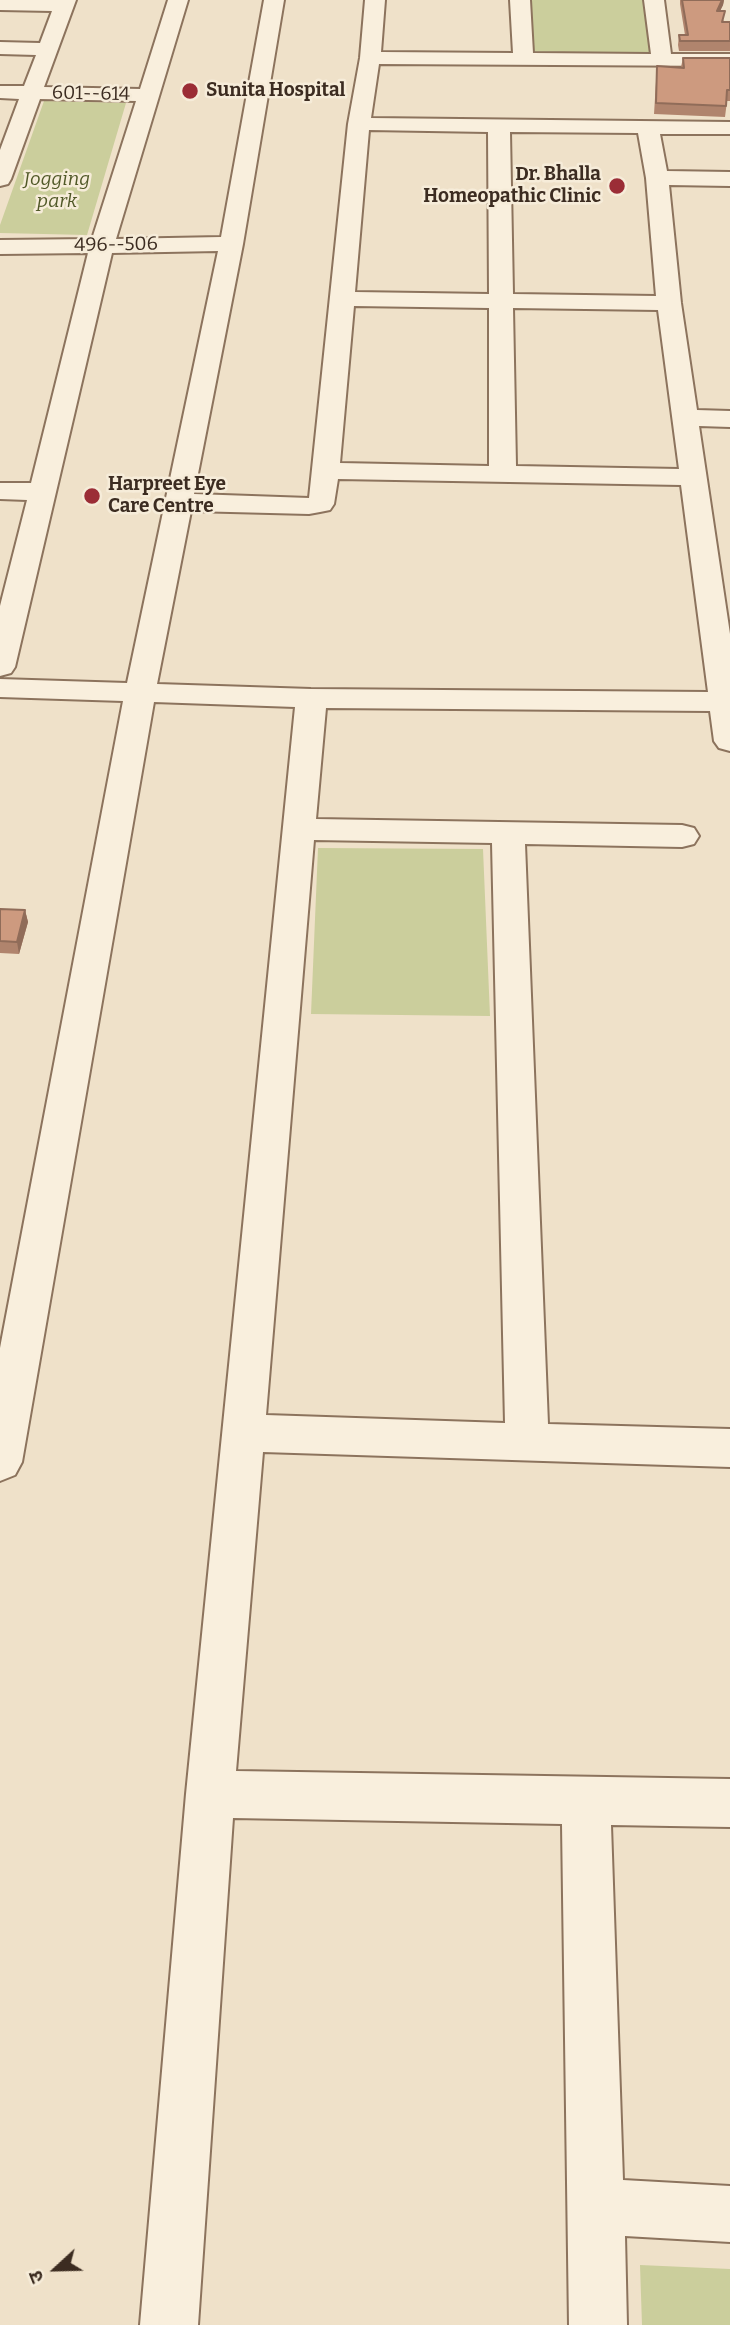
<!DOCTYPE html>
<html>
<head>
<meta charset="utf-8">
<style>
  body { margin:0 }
  #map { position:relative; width:730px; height:2325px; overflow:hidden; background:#efe1c9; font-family:Bitter,"Noto Sans Devanagari",serif }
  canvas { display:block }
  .north { position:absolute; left:21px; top:2234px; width:70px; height:70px; -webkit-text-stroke:5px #f6ecd9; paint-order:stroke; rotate:248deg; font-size:19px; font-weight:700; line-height:28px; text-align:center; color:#3c2c21 }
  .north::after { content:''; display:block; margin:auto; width:24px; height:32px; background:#3c2c21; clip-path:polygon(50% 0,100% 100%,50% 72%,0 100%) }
</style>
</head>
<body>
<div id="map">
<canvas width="730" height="2325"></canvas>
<div class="north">उ</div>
</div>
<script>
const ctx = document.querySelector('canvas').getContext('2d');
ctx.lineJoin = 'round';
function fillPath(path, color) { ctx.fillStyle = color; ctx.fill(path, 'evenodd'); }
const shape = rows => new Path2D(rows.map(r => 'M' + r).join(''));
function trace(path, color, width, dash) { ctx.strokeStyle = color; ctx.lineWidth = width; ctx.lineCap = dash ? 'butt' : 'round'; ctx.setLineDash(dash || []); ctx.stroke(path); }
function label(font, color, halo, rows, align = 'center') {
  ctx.font = font + ' Bitter,serif'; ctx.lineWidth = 5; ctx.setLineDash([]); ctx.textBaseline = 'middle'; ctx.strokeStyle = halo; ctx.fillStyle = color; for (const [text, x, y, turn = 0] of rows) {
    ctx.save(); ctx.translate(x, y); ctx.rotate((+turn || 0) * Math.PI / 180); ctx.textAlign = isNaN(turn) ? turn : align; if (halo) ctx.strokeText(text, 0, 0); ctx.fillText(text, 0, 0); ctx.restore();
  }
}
fillPath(shape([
  [527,0,646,0,651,53,530,52],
  [44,101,126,103,87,235,0,233,0,225],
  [318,848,483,849,490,1016,311,1014],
  [640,2265,730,2269,730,2325,642,2325]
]), '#cbce9c');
const minor = shape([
  [0,0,76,0,44,87,140,89,168,0,188,0,116,239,221,237,264,0,284,0,243,244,194,494,309,498,348,124,360,58,365,0,385,0,381,52,513,53,510,0,530,0,533,53,651,54,644,0,664,0,671,54,730,54,730,66,379,64,371,118,730,122,730,134,660,134,667,171,730,172,730,186,669,185,681,303,697,410,730,411,730,427,699,426,730,634,730,751,719,748,714,741,710,711,326,708,316,819,682,825,694,828,699,836,694,844,682,847,525,844,548,1424,730,1429,730,1467,263,1452,236,1771,730,1779,730,1827,611,1825,623,2180,730,2186,730,2242,625,2236,627,2325,569,2325,562,1824,233,1818,198,2325,140,2325,186,1794,295,707,154,702,22,1462,15,1475,0,1481,0,1348,123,701,0,697,0,679,127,683,218,251,112,253,15,667,11,673,0,676,0,606,27,500,0,499,0,483,31,483,88,253,0,254,0,240,92,239,136,101,40,99,11,179,8,184,0,186,0,150,19,99,0,98,0,86,24,86,36,55,0,54,0,42,40,43,52,11,0,10,0,0],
  [369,130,488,132,489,294,355,292,369,130],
  [510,132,638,133,646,178,656,296,513,294,510,132],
  [354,306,489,308,489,466,340,463,354,306],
  [513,308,658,310,679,469,516,466,513,308],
  [338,479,681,485,708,692,311,689,157,684,191,511,309,514,320,512,330,510,334,504,338,479],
  [314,840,492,843,505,1423,266,1415,314,840]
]);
trace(minor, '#8c735d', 4);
fillPath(minor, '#f9efdd');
fillPath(shape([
  [680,0,724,0,723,5,720,11,724,22,730,22,730,51,679,51,678,45,679,35,685,35,680,4],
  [683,58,730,58,730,101,727,101,725,117,654,114,657,66,681,67],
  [0,909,25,910,28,922,19,954,0,953]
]), '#b0846d');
fillPath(shape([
  [722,0,724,0,723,5,715,21,717,11],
  [25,910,28,922,19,954,17,942]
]), '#906c59');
const building = shape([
  [682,0,722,0,717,11,725,11,722,22,730,22,730,41,680,41,679,35,688,35,682,0],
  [683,58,730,58,730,90,727,90,726,106,656,103,657,66,684,68,683,58],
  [0,909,25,910,17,942,0,941,0,909]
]);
fillPath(building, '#cd9a7f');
trace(building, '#906c59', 2);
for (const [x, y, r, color] of [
  [190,91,9,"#9b2d36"],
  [617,186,9,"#9b2d36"],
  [92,496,9,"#9b2d36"]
]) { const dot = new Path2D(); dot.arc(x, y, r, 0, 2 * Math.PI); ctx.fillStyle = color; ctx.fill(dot); trace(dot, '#f6ecd9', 2.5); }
label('bold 19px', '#3c2c21', '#f6ecd9', [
  ["Sunita Hospital",206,91],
  ["Dr. Bhalla",601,175,"right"],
  ["Homeopathic Clinic",601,197,"right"],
  ["Harpreet Eye",108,485],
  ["Care Centre",108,507]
], 'left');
label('19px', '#3c2c21', '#f6ecd9', [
  ["601--614",91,94,1],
  ["496--506",116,245,-1]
]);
label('italic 19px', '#505827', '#f6ecd9', [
  ["Jogging",57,180],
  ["park",57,202]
]);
</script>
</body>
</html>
